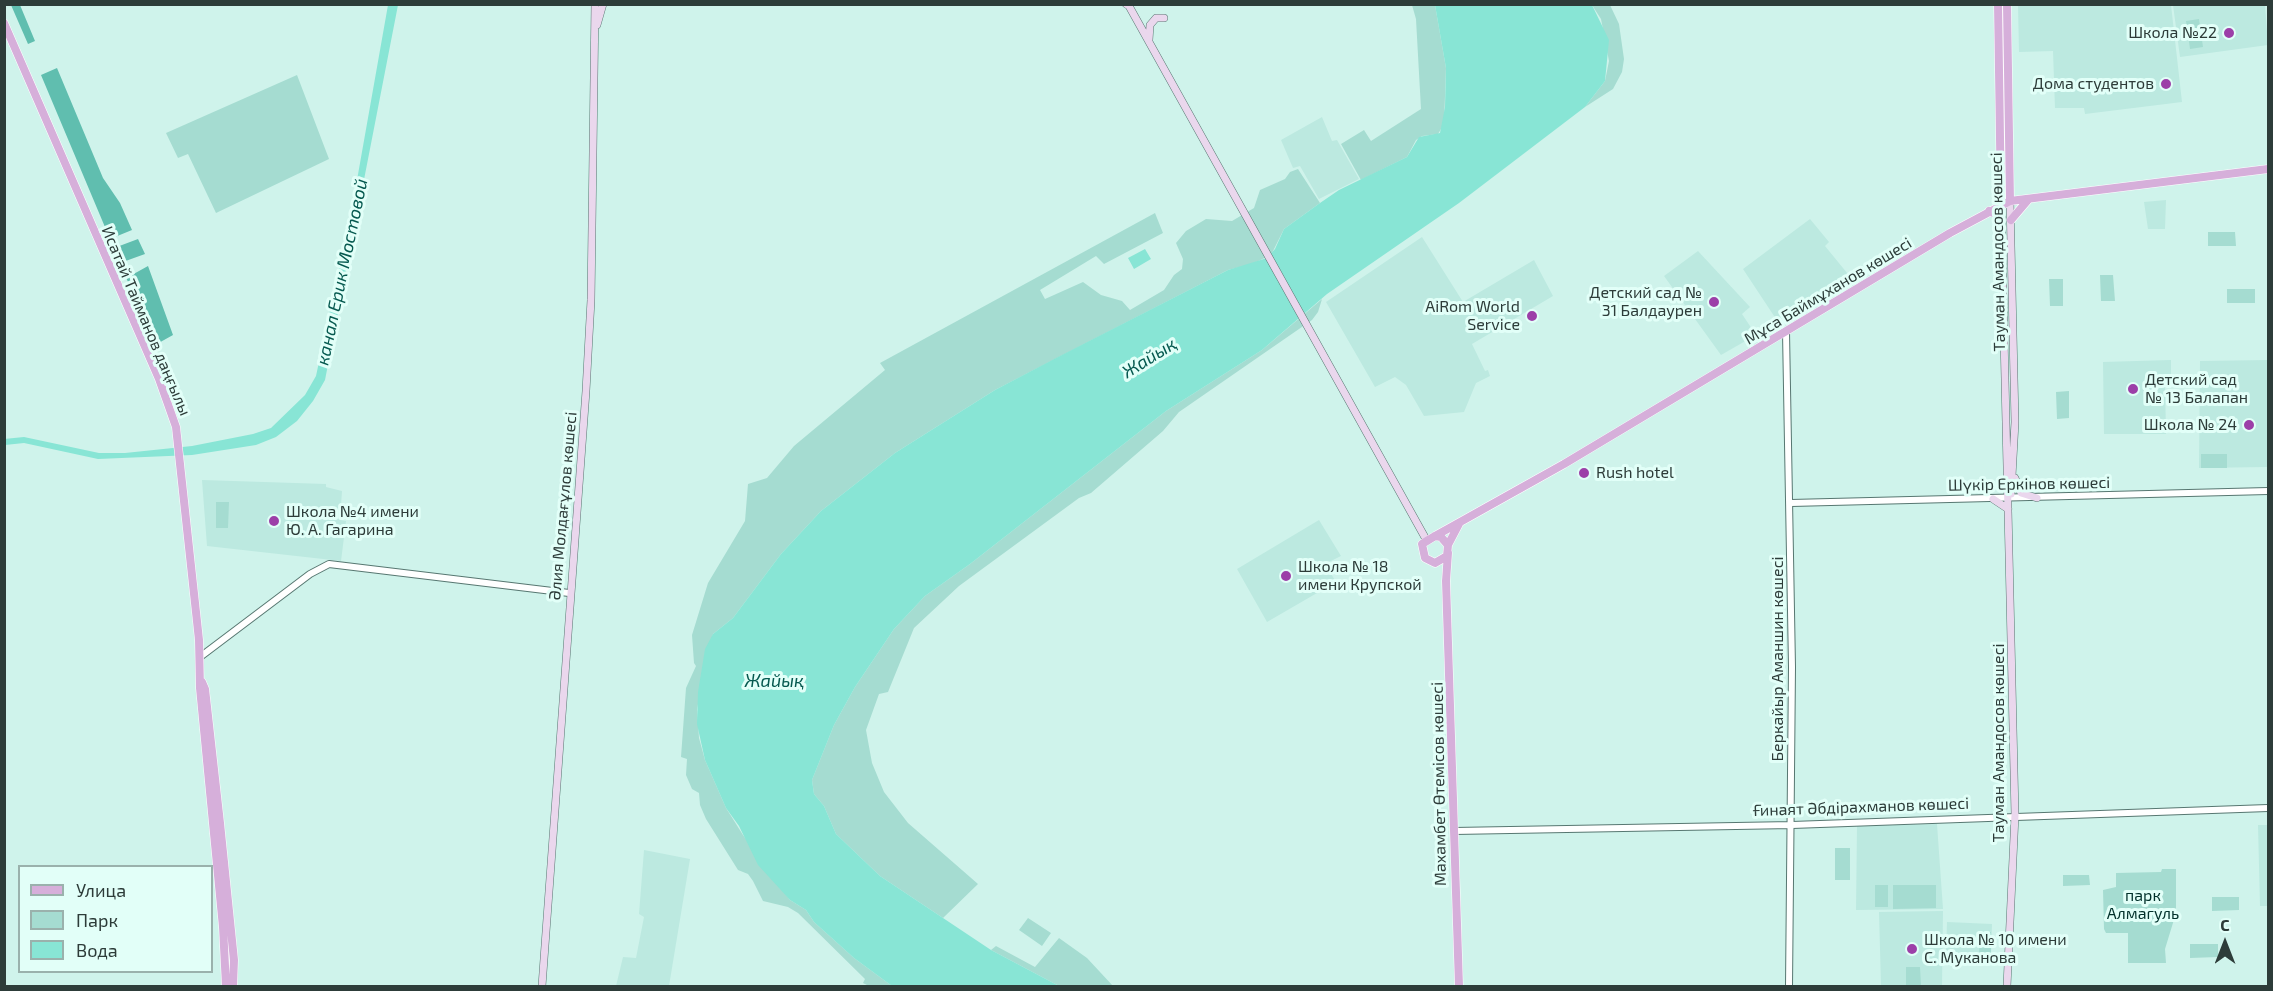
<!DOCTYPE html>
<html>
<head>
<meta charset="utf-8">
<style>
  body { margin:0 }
  #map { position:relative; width:2273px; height:991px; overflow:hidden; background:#cff3eb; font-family:"Exo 2",sans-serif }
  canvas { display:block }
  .frame { position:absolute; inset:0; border:6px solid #2d3c39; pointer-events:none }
  .legend { position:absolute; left:18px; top:865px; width:195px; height:108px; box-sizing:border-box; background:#e2fff8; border:2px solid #9ab1ac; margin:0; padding:8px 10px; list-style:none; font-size:18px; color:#2d3c39 }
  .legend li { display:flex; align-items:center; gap:12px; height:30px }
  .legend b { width:30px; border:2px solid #9ab1ac }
  .north { position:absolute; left:2195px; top:913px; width:60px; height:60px; -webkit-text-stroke:4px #e2fff8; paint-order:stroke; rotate:0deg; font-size:16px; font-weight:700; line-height:24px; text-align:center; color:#2d3c39 }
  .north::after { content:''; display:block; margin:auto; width:21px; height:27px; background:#2d3c39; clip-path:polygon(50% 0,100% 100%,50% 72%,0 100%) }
</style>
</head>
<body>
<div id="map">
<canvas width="2273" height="991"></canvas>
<div class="frame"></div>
<ul class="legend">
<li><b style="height:8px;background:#d6afda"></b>Улица</li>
<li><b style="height:16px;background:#a5dcd1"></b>Парк</li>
<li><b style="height:16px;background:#88e5d5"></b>Вода</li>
</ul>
<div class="north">С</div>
</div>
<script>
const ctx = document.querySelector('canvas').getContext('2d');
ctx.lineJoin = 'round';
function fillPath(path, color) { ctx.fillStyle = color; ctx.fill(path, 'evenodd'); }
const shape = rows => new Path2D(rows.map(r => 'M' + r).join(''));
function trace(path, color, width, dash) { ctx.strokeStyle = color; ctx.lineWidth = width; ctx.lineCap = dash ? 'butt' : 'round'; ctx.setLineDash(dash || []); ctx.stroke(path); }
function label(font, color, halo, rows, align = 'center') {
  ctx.font = font + ' "Exo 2",sans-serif'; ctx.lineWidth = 6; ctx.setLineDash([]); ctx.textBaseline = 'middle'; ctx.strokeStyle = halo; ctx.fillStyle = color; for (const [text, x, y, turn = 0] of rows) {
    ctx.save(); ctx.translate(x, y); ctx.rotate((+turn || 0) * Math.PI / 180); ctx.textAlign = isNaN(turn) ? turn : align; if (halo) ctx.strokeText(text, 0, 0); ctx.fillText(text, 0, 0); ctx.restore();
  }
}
fillPath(shape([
  [2018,5,2171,5,2182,102,2085,114,2084,108,2055,108,2053,51,2019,52],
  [2173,5,2265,5,2268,45,2180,57],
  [1322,117,1332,141,1337,140,1359,179,1319,199,1300,166,1293,168,1281,140],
  [2166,200,2165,229,2148,229,2144,202],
  [1810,219,1829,242,1825,246,1852,279,1778,322,1743,269],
  [1422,237,1463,302,1534,260,1553,296,1472,344,1485,371,1488,370,1490,376,1476,383,1464,412,1424,416,1406,385,1395,377,1375,387,1326,302],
  [1698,251,1750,307,1742,314,1756,335,1721,355,1664,276],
  [2171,360,2171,384,2165,384,2166,434,2104,434,2103,362],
  [2268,360,2267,467,2199,468,2200,361],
  [202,480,326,484,326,487,342,491,340,520,346,521,341,561,207,546],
  [1319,520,1341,556,1325,564,1336,582,1267,622,1237,569],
  [1937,824,1943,909,1856,910,1857,826],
  [2258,825,2268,825,2268,906,2260,906],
  [644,850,690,859,669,986,616,986,623,957,636,958,644,917,639,914],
  [1943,911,1942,986,1881,986,1879,912],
  [1947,922,1992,924,1991,955,1946,952]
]), '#bce9e0');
fillPath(shape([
  [1412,5,1435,5,1446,68,1444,124,1438,134,1422,136,1416,140,1407,157,1361,180,1341,144,1364,130,1371,141,1421,109,1416,19],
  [1592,5,1610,5,1619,24,1624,59,1622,72,1613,89,1585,107,1605,81,1609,61,1601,19],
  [2199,19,2203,47,2190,49,2186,21],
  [297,75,329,159,216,213,188,154,178,158,166,133],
  [1298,169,1320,203,1284,229,1271,255,1252,264,1228,270,995,390,895,453,821,511,781,554,733,618,713,634,697,709,699,738,705,760,726,808,743,835,790,900,806,910,814,922,854,958,892,986,869,986,863,983,865,979,798,913,788,907,763,901,753,881,748,874,738,870,706,819,700,805,699,793,692,789,686,775,687,759,681,757,686,688,696,666,694,663,692,635,708,583,745,521,748,484,767,478,794,446,885,370,880,363,1155,213,1163,233,1104,264,1096,256,1040,290,1045,299,1083,282,1101,295,1122,301,1130,310,1164,290,1174,275,1182,269,1183,259,1176,243,1186,231,1206,219,1232,221,1254,208,1260,190,1285,179,1290,172],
  [2208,232,2235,232,2236,246,2208,246],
  [2100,275,2113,275,2115,301,2101,301],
  [2049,279,2063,279,2063,306,2050,306],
  [2227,289,2255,289,2255,303,2227,303],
  [1322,299,1318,312,1312,320,1179,412,1163,431,1091,493,1079,498,959,586,914,628,888,692,879,694,866,730,872,763,884,792,908,823,978,884,943,918,880,876,836,834,824,806,814,794,812,780,834,725,855,687,894,629,925,596,970,564,1166,411,1262,350],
  [2069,391,2069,418,2057,419,2056,392],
  [2201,454,2227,454,2227,468,2201,468],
  [216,502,229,502,228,528,216,528],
  [1835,848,1850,848,1850,880,1835,880],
  [2162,869,2176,869,2176,913,2165,949,2166,963,2128,963,2128,933,2106,933,2104,929,2103,890,2116,887,2116,873,2161,872],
  [2063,875,2089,875,2090,885,2063,886],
  [1875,885,1888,885,1888,907,1875,907],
  [1893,885,1936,885,1936,908,1893,909],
  [2212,897,2239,897,2239,910,2212,911],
  [1028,918,1051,933,1042,946,1019,930],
  [1980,932,1991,932,1991,954,1979,954],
  [1059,938,1087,958,1113,986,1059,986,991,950,996,946,1035,967],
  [2190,944,2218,944,2218,957,2190,958],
  [1906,967,1920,967,1921,986,1906,986]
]), '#a5dcd1');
fillPath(shape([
  [11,5,20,5,35,41,28,44],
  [57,68,103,178,120,203,132,230,110,239,41,75],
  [138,239,145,254,120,263,114,248],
  [148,266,173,335,155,345,125,275,130,276]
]), '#60beaf');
fillPath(shape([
  [388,5,398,5,325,380,313,401,297,421,276,437,256,445,192,455,98,459,24,443,5,445,4,439,24,437,99,453,125,453,192,446,253,434,271,428,305,395,316,376,354,197],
  [1435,5,1592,5,1609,40,1605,81,1585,107,1459,203,1327,294,1262,350,1166,411,970,564,925,596,894,629,855,687,834,725,812,780,814,794,824,806,836,834,880,876,991,950,1059,986,892,986,854,958,814,922,806,910,790,900,758,865,739,826,726,808,705,760,697,724,698,692,705,649,713,634,733,618,781,554,821,511,895,453,995,390,1058,357,1228,270,1267,258,1275,249,1284,229,1320,203,1339,190,1407,157,1419,137,1440,133,1445,107,1446,68],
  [1145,249,1151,259,1134,269,1128,258]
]), '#88e5d5');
const tertiary = shape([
  [1786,332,1792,667,1789,986],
  [1791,503,2268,491],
  [200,657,310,574,329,564,569,593],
  [1454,831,1792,825,2268,808]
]);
const secondary = shape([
  [1126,4,1129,6,1427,541],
  [597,25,603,4],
  [1149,40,1150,25,1156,18,1164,18],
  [2010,201,2015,422,2011,494],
  [2001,205,2015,815,2007,986],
  [2015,478,2021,493,2037,498],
  [1993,499,2008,509],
  [542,986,586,391,591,300,595,4]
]);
const primary = shape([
  [1998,4,2001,205],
  [2007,4,2010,201],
  [4,23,159,379,176,427,199,640,200,688,223,927,226,986],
  [1989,211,1998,215,2001,221],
  [2011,220,2028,200],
  [1435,536,1441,537,1448,545,1447,556,1435,563,1425,558,1422,544,1435,536,1462,521,1564,464,1950,233,2010,201,2268,169],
  [1448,545,1459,524],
  [1448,553,1446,581,1459,986],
  [202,682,205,689,220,823,234,960,233,986]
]);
trace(tertiary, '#577771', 8);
trace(secondary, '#577771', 8);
trace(primary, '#fff', 9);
trace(tertiary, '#fff', 6);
trace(secondary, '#ead7ed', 7);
trace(primary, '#d6afda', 8);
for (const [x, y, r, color] of [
  [2229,33,6,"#9c3fa8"],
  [2166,84,6,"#9c3fa8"],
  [1714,302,6,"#9c3fa8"],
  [1532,316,6,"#9c3fa8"],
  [2133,389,6,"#9c3fa8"],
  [2249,425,6,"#9c3fa8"],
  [1584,473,6,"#9c3fa8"],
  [274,521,6,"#9c3fa8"],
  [1286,576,6,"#9c3fa8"],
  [1912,949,6,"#9c3fa8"]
]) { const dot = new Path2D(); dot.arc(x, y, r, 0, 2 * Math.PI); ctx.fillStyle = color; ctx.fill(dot); trace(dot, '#e2fff8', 2); }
label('16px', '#2d3c39', '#e2fff8', [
  ["Школа №22",2217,33],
  ["Дома студентов",2154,84],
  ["Детский сад №",1702,293],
  ["31 Балдаурен",1702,311],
  ["AiRom World",1520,307],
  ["Service",1520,325],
  ["Детский сад",2145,380,"left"],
  ["№ 13 Балапан",2145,398,"left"],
  ["Школа № 24",2237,425],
  ["Rush hotel",1596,473,"left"],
  ["Школа №4 имени",286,512,"left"],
  ["Ю. А. Гагарина",286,530,"left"],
  ["Школа № 18",1298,567,"left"],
  ["имени Крупской",1298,585,"left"],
  ["Школа № 10 имени",1924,940,"left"],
  ["С. Муканова",1924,958,"left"]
], 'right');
label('16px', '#2d3c39', '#e2fff8', [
  ["Тауман Амандосов көшесі",1998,252,-91],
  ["Мұса Баймұханов көшесі",1828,291,-31],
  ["Исатай Тайманов даңғылы",146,321,67],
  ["Шүкір Еркінов көшесі",2029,484,-1],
  ["Әлия Молдағұлов көшесі",563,506,-85],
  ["Беркайыр Аманшин көшесі",1778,659,-90],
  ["Тауман Амандосов көшесі",1999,743,-90],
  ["Махамбет Өтемісов көшесі",1439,784,-91],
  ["Ғинаят Әбдірахманов көшесі",1861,807,-2]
]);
label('16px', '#02312b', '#e2fff8', [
  ["парк",2143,896],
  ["Алмагуль",2143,914]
]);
label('italic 18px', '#05594f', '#e2fff8', [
  ["канал Ерик Мостовой",342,272,-78],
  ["Жайық",1149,358,-32],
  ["Жайық",774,681]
]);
</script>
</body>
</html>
